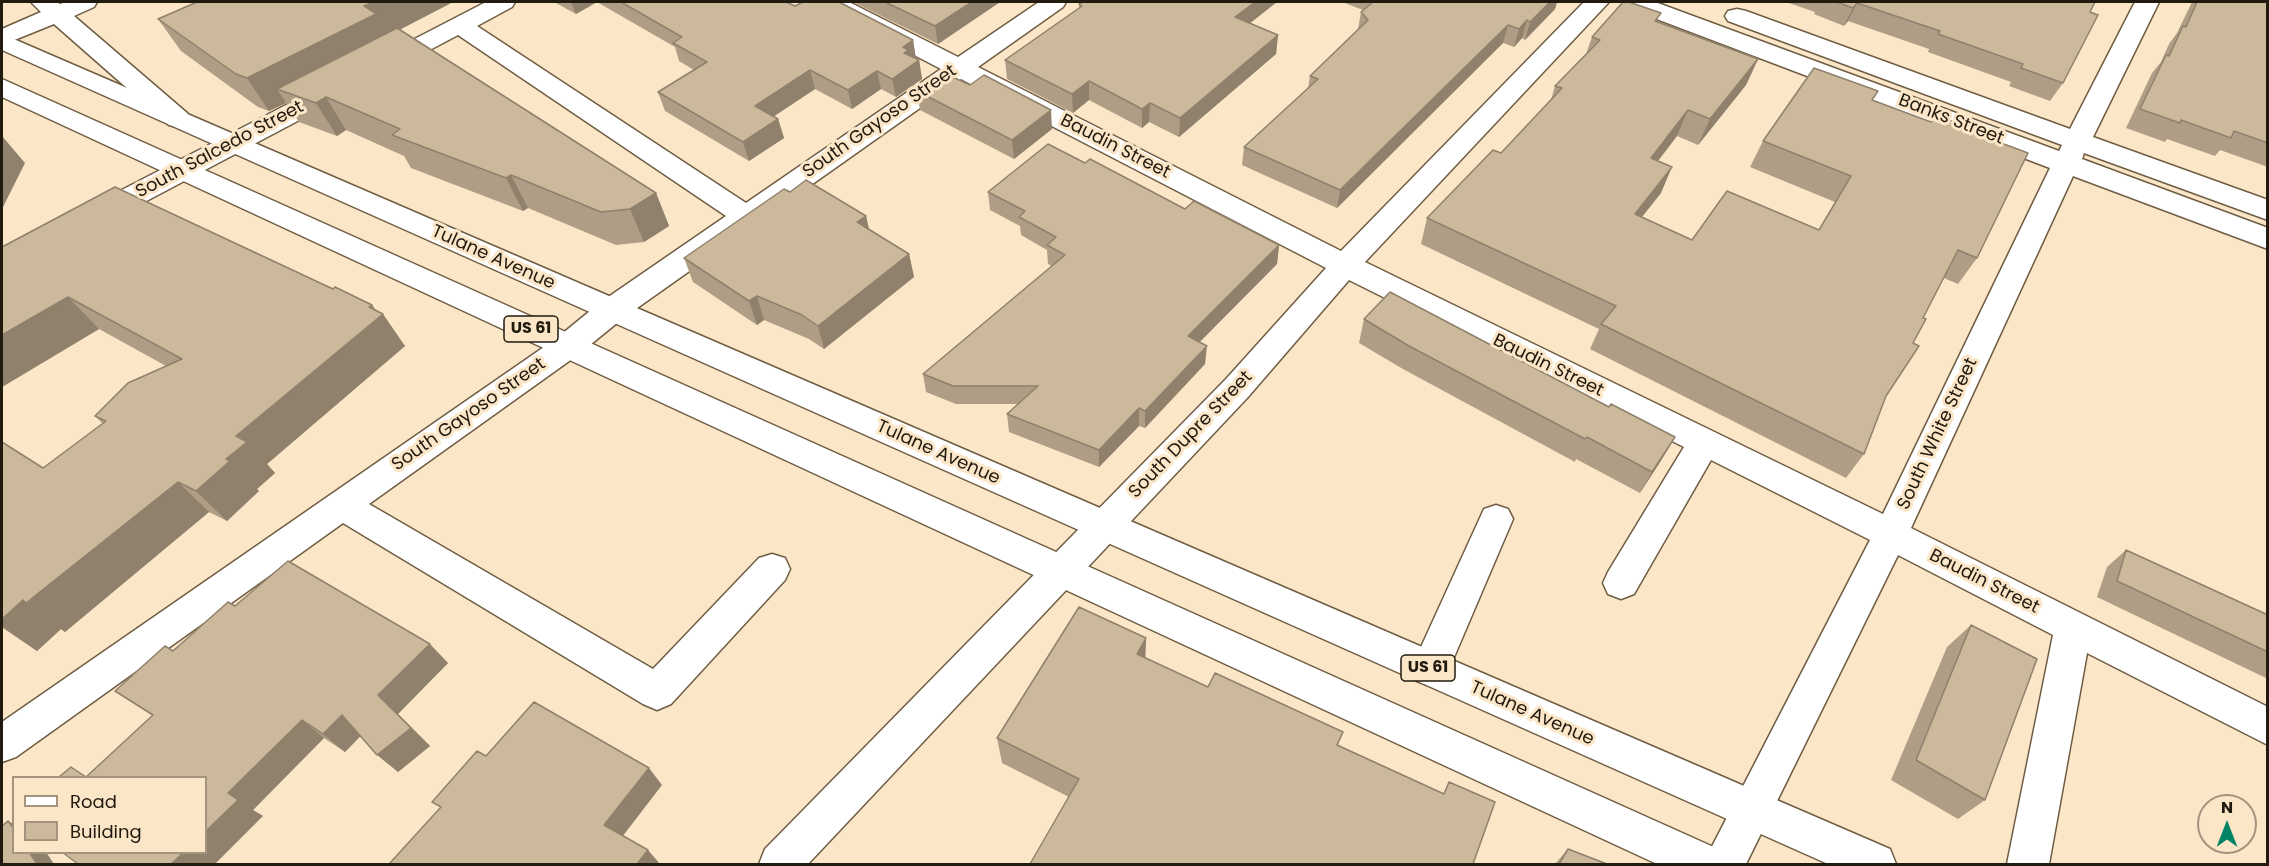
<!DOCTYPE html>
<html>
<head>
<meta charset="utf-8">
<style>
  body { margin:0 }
  #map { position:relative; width:2269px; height:866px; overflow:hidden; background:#fbe6c8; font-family:Poppins,sans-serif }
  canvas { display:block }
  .frame { position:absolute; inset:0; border:3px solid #211a0f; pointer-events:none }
  .legend { position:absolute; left:12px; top:776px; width:195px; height:78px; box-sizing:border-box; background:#fbe6c8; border:2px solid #a4947e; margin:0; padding:8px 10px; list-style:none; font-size:18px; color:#211a0f }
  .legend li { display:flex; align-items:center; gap:12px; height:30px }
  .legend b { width:30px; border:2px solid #a4947e }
  .north { position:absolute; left:2197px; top:794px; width:60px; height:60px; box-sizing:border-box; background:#fbe6c8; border:2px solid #a4947e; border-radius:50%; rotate:0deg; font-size:16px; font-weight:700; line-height:24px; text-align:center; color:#211a0f }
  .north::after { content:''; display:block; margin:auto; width:21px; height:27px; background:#008264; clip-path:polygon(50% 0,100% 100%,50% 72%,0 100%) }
</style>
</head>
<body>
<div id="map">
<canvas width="2269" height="866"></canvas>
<div class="frame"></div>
<ul class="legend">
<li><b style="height:8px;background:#fff"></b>Road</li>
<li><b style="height:16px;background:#ccb89b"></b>Building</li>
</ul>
<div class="north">N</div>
</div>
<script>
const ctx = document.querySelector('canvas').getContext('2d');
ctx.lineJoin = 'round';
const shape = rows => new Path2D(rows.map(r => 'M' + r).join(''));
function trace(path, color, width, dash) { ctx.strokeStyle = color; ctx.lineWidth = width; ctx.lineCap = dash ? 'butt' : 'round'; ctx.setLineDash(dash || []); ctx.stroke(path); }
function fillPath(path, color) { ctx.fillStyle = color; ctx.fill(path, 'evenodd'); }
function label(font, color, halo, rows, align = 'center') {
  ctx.font = font + ' Poppins,sans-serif'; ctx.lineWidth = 6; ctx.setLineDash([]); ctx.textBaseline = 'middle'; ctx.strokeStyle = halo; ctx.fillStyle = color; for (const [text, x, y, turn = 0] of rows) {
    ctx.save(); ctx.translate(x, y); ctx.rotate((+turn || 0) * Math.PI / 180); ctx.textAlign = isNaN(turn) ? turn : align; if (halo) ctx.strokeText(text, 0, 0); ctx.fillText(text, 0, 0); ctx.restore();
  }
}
const minor = shape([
  [31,2,57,2,60,4,66,2,97,2,94,7,74,16,187,113,191,119,187,125,178,127,169,125,54,24,2,45,2,29,41,12,31,2],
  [486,2,515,2,512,7,477,26,746,203,941,69,822,7,819,2,849,2,958,57,1039,2,1066,2,1063,7,978,67,1341,251,1584,2,1609,2,1365,262,1883,514,2050,168,1625,7,1622,2,1655,2,2059,151,2062,145,1728,21,1725,16,1728,11,1737,9,1746,11,2070,129,2135,2,2159,2,2093,137,2268,200,2268,220,2084,153,2082,159,2268,228,2268,249,2073,176,1911,528,2268,707,2268,745,2087,653,2049,864,2007,864,2053,635,1898,555,1746,864,1703,864,1870,540,1711,460,1634,594,1621,599,1608,594,1603,583,1608,572,1684,447,1349,280,1248,397,808,864,759,864,765,849,1226,379,1326,268,961,79,623,318,579,354,369,504,653,669,759,558,772,554,785,558,790,569,785,580,671,704,657,710,643,704,343,523,16,757,2,762,2,722,557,338,601,302,726,216,458,35,392,70,383,73,374,70,370,65,374,60,486,2],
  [332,84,341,86,345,92,341,98,103,224,93,227,83,224,79,217,83,210,323,86,332,84],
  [1496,505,1508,509,1513,519,1449,669,1443,681,1430,686,1417,681,1411,669,1484,509,1496,505]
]);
const major = shape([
  [2,34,1890,849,1896,864,1828,864,2,50,2,34],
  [2,79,1718,849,1724,864,1657,864,2,97,2,79]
]);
trace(minor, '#6f5d43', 3);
trace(major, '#6f5d43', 3);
fillPath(minor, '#fff');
fillPath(major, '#fff');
fillPath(shape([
  [197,2,453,2,400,29,656,193,669,226,644,242,616,245,528,208,523,211,411,168,404,156,346,130,337,136,299,122,286,103,269,111,258,107,181,51,158,19],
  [554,2,786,2,795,6,913,40,916,59,919,60,922,79,896,97,881,89,852,109,815,89,774,116,778,119,784,138,749,161,665,111,658,92,694,70,679,61,675,47,597,2,576,14],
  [853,2,1000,2,938,44],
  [1342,2,1557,2,1555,9,1525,40,1522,38,1514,47,1503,43,1337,208,1242,165,1244,147,1308,89,1310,76,1358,29,1361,12,1363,10],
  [1786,2,2095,2,2090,12,2063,83,2050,101,2009,86,2011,82,1928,52,1929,49,1848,21,1844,26,1814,14,1815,12],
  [2192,2,2268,2,2268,167,2220,150,2215,156,2167,139,2165,142,2126,128,2152,73,2161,62,2169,44,2177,33],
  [1079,4,1250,23,1278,35,1276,54,1179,137,1149,122,1142,128,1089,100,1073,113,1007,79,1005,60,1079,8],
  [1658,22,1758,59,1746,85,1698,145,1677,136,1658,161,1661,193,1642,217,1692,240,1819,230,1835,202,1750,167,1763,141,1873,100,1931,122,1977,134,1977,258,1958,284,1944,278,1923,318,1913,343,1886,396,1864,454,1846,478,1590,349,1599,329,1421,244,1427,218,1501,153,1551,100,1555,86,1586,54,1592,37],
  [970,85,1052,129,1014,159,920,110,917,91],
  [1085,163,1185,209,1279,245,1277,264,1199,342,1205,364,1145,428,1139,426,1099,467,1009,432,1007,414,1019,404,956,404,926,392,923,374,1052,266,1048,264,1047,250,1021,235,1020,226,990,210,988,192],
  [790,192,866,216,869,230,909,254,914,277,824,349,809,339,764,320,757,325,693,282,684,258],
  [2,247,333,289,372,305,405,346,267,464,275,473,257,489,259,491,227,521,209,512,65,632,61,629,37,651,2,627,2,442,43,468,103,424,95,416,166,366,99,329,2,387],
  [1364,319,1609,407,1675,437,1662,459,1640,493,1576,459,1575,462,1403,369,1359,343],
  [2126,550,2268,615,2268,679,2097,597,2107,567],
  [235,606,448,663,398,714,430,746,398,772,361,736,345,752,324,738,253,810,263,816,59,777,71,767,87,777,153,716,115,691],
  [1971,625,1985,800,1958,819,1891,780,1947,647],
  [1146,638,1145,658,1208,687,1343,732,1338,745,1443,794,1449,782,1495,802,1069,797,1002,763,997,738],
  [1568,849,1607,864,1555,864]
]), '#af9e85');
fillPath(shape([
  [373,2,453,2,388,36,277,89,286,103,269,111,247,78,364,6],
  [571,2,597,2,576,14],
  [972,2,1000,2,938,44,935,26],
  [1255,2,1277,2,1234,36,1235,17],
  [1550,2,1557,2,1555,9,1525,40,1530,22],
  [1857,3,1848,21,1844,26,1853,8],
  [1527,20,1522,38,1514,47,1519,29],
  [1508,25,1503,43,1337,208,1340,190],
  [1278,35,1276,54,1179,137,1180,118],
  [913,40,916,59,919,60,922,79,896,97,892,79,903,47],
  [1758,59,1746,85,1698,145,1710,119],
  [810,70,815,89,761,125,755,106],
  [877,71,881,89,852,109,848,90],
  [1089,81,1089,100,1073,113,1072,94],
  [326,97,346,130,337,136,316,103],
  [1150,103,1149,122,1142,128,1142,109],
  [1051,110,1052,129,1014,159,1012,140],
  [1688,110,1677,136,1640,184,1651,158],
  [778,119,784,138,749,161,743,142],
  [2,136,25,163,2,209],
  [1672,167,1661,193,1624,239,1635,214],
  [511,175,528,208,523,211,506,178],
  [656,193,669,226,644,242,630,209],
  [866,216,871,239,857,222],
  [1279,245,1277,264,1187,355,1188,336],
  [909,254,914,277,824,349,818,326],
  [757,296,764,320,757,325,749,301],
  [68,297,99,329,2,387,2,335],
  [372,305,380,317,383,314,405,346,267,464,275,473,257,489,259,491,227,521,196,491,226,459,236,436],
  [1207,346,1205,364,1145,428,1145,411],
  [1139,408,1139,426,1099,467,1099,450],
  [1675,437,1662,459,1640,493,1652,472],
  [178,482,209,512,65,632,61,629,37,651,2,627,2,619,23,600],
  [1146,638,1145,665,1137,654],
  [430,644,448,663,398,714,430,746,398,772,377,755,378,695],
  [342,715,363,733,345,752,323,734],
  [302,720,324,738,253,810,263,816,215,864,171,864,184,852,206,852,206,831,228,793],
  [649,768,662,785,619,841,604,825],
  [8,821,14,824,14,829],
  [648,850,660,864,637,864],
  [29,852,46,852,54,864,37,864]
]), '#8f816c');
const building = shape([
  [197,2,373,2,364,6,376,14,247,78,236,74,158,19,197,2],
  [621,2,786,2,795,6,803,2,839,2,913,40,903,47,908,50,904,53,919,60,892,79,877,71,848,90,810,70,755,106,778,119,743,142,658,92,707,62,673,43,682,37,621,2],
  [885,2,972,2,935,26,885,2],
  [1083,2,1255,2,1235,17,1278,35,1180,118,1150,103,1142,109,1089,81,1072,94,1005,60,1082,6,1079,4,1083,2],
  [1373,2,1550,2,1530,22,1527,20,1519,29,1508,25,1340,190,1244,147,1318,79,1310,76,1368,20,1361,12,1373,2],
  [1623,2,1629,2,1661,13,1655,21,1758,59,1710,119,1688,110,1651,158,1672,167,1635,214,1692,240,1727,191,1819,230,1851,176,1763,141,1814,68,1878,91,1872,100,1931,122,1935,115,1979,131,1977,134,2028,153,1977,258,1958,250,1923,318,1926,319,1913,343,1919,346,1886,396,1864,454,1601,324,1616,306,1427,218,1493,150,1501,153,1562,88,1555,86,1600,40,1592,37,1623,2],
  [1837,2,2095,2,2090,12,2098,15,2063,83,2021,68,2023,64,1938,34,1940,31,1857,3,1853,8,1837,2],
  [2197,2,2268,2,2268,143,2234,131,2231,138,2181,120,2180,123,2140,109,2166,55,2169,56,2183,26,2186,27,2197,2],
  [397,28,656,193,630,209,601,212,511,175,506,178,392,135,400,129,326,97,316,103,277,89,397,28],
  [944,73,970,85,984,75,1051,110,1012,140,917,91,944,73],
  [1048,144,1085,163,1090,159,1185,209,1194,201,1279,245,1188,336,1207,346,1145,411,1139,408,1099,450,1007,414,1038,386,953,386,923,374,1065,255,1047,245,1056,237,1019,217,1025,211,988,192,1048,144],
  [806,180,866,216,857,222,909,254,818,326,802,315,757,296,749,301,684,258,784,189,790,192,806,180],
  [115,187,333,289,335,287,372,305,369,307,383,314,236,436,247,442,226,459,230,461,196,491,178,482,26,603,23,600,2,619,2,442,43,468,106,421,95,416,128,383,182,359,68,297,2,335,2,247,115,187],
  [1390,292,1609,407,1611,404,1675,437,1652,472,1587,437,1585,439,1409,346,1364,319,1390,292],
  [2126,550,2268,615,2268,652,2117,581,2126,550],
  [288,561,430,644,378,695,411,728,377,755,342,715,323,734,302,720,228,793,238,800,206,831,206,777,59,777,71,767,86,777,153,715,115,691,165,646,173,651,228,602,235,606,288,561],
  [1079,607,1146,638,1137,654,1208,687,1215,673,1343,732,1337,745,1444,794,1449,782,1495,802,1473,864,1030,864,1079,779,997,738,1079,607],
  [1971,625,2037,659,1985,800,1916,760,1971,625],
  [534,702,649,768,604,825,648,850,637,864,389,864,441,807,432,802,477,751,486,756,534,702],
  [8,821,14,829,14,852,29,852,37,864,2,864,2,826,8,821],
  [1568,849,1607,864,1559,864,1568,849],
  [62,852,184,852,171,864,78,864,62,852]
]);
fillPath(building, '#ccb89b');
trace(building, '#8f816c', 1.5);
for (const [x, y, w] of [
  [531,329,54],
  [1428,668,54]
]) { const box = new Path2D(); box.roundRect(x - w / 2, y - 13, w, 26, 4.5); ctx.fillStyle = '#fbe6c8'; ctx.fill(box); trace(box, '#211a0f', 1.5); }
label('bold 16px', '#211a0f', null, [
  ["US 61",531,329],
  ["US 61",1428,668]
]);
label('18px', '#211a0f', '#fbe6c8', [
  ["Banks Street",1951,120,21],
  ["South Gayoso Street",880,122,-35],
  ["Baudin Street",1115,147,27],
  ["South Salcedo Street",220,150,-28],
  ["Tulane Avenue",493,258,24],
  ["Baudin Street",1548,366,26],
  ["South Gayoso Street",469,415,-35],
  ["South White Street",1938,434,-65],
  ["South Dupre Street",1191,435,-46],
  ["Tulane Avenue",938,453,24],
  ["Baudin Street",1984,582,27],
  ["Tulane Avenue",1532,714,24]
]);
</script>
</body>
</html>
